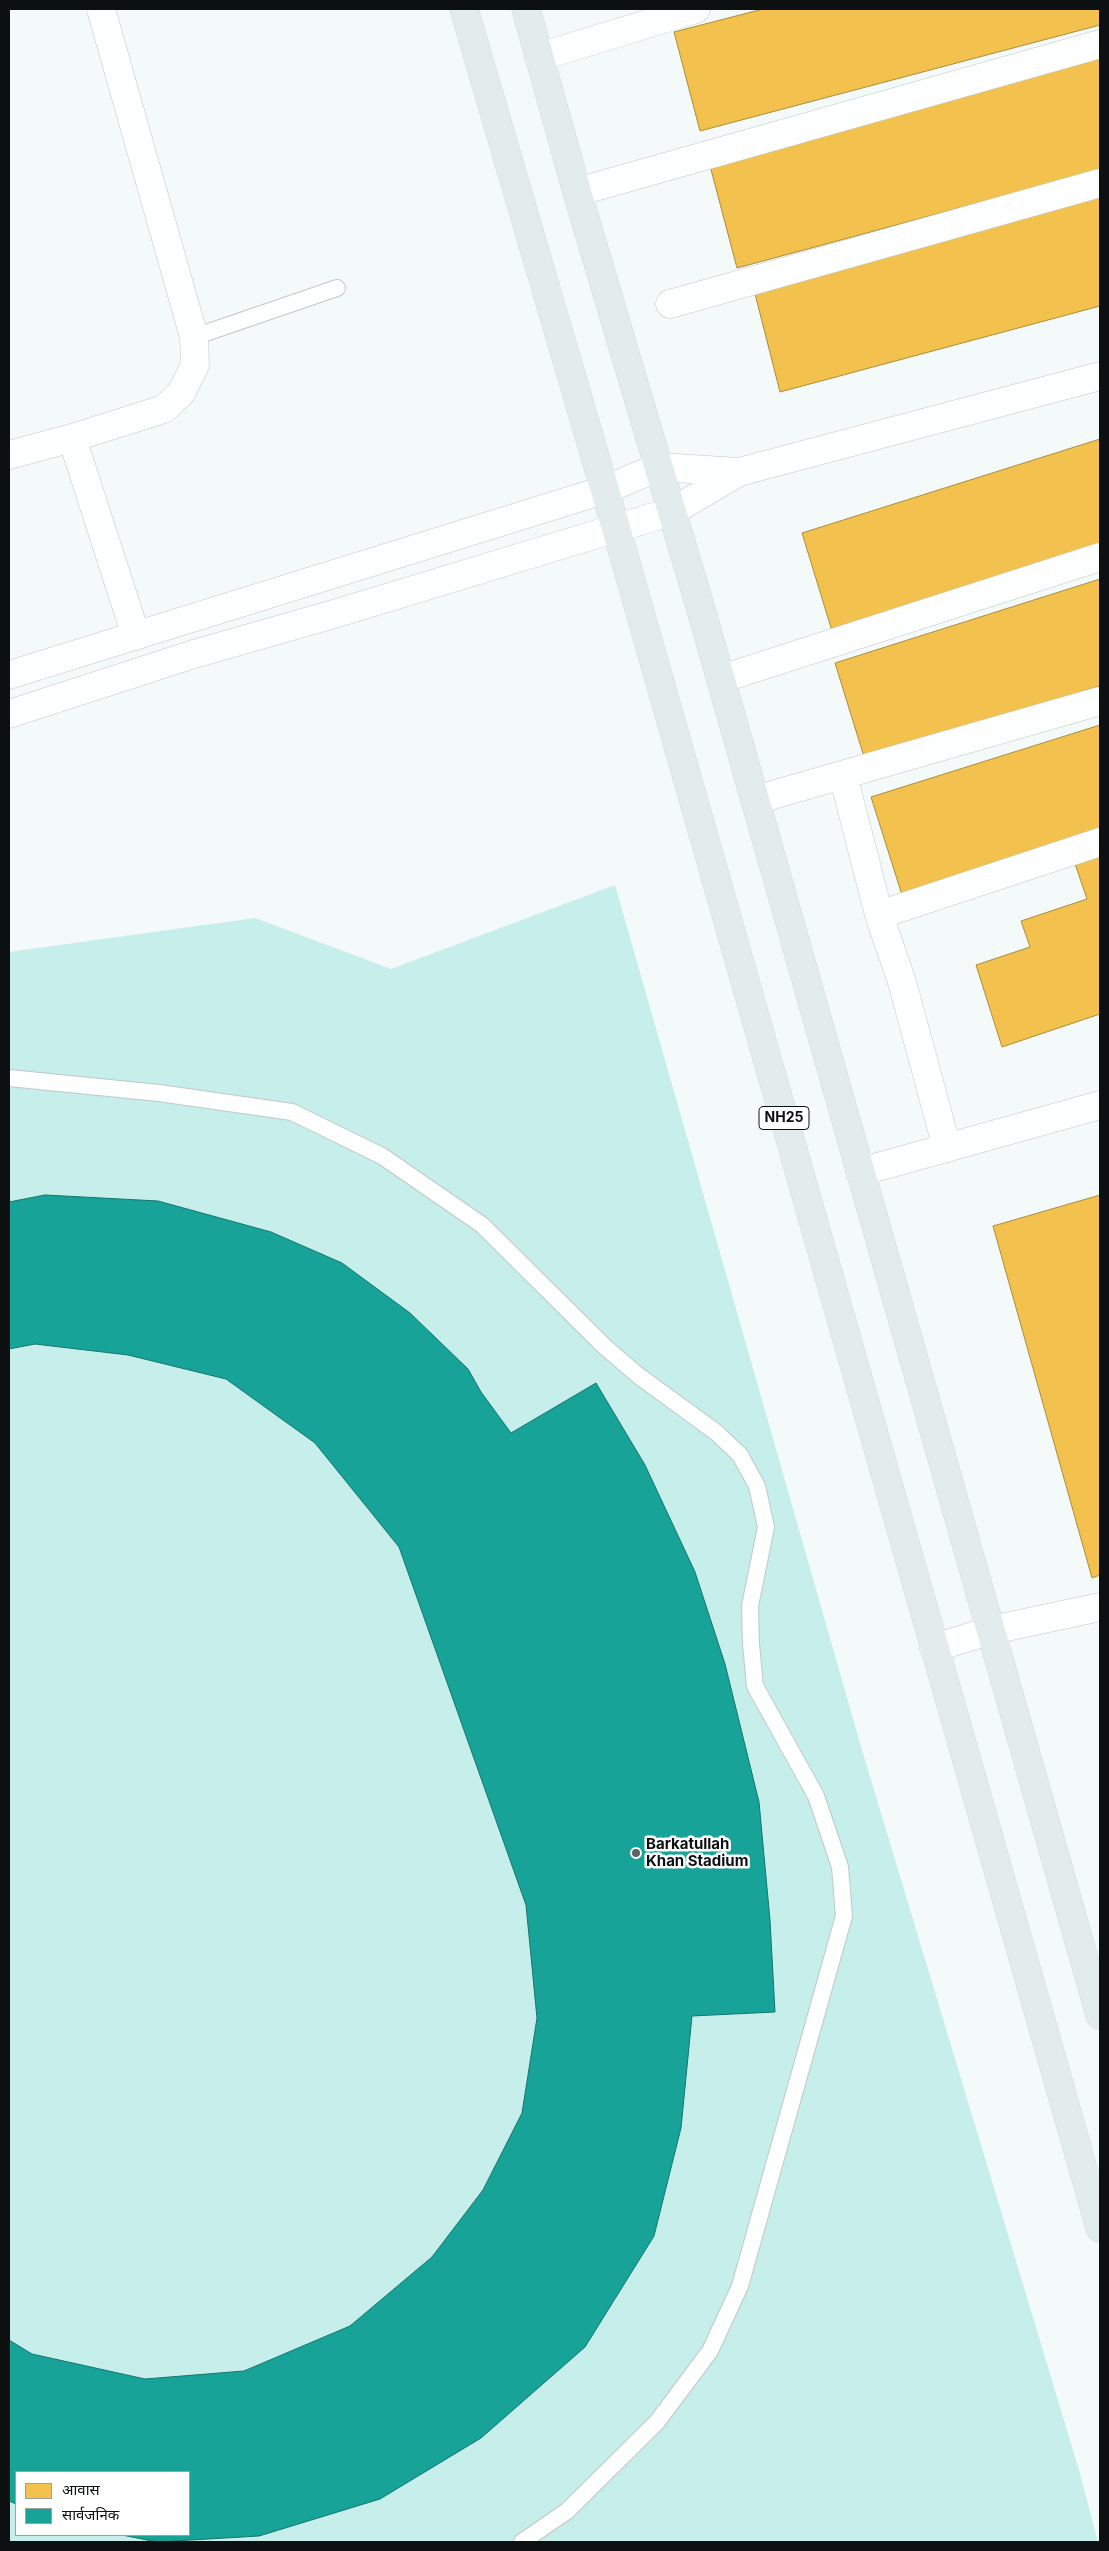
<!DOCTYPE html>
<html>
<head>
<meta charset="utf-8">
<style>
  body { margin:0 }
  #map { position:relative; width:1109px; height:2551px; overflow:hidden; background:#f4fafa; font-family:Inter,"Noto Sans Devanagari",sans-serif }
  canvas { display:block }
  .frame { position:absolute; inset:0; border:10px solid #0c1010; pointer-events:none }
  .legend { position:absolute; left:15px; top:2471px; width:175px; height:65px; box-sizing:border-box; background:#fff; border:1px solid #9e9f9f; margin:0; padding:6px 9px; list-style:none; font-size:15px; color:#0c1010 }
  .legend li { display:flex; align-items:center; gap:10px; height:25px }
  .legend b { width:25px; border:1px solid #9e9f9f }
</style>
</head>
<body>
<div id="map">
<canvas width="1109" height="2551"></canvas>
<div class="frame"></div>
<ul class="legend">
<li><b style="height:14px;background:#f2c14e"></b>आवास</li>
<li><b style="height:14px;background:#17a398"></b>सार्वजनिक</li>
</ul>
</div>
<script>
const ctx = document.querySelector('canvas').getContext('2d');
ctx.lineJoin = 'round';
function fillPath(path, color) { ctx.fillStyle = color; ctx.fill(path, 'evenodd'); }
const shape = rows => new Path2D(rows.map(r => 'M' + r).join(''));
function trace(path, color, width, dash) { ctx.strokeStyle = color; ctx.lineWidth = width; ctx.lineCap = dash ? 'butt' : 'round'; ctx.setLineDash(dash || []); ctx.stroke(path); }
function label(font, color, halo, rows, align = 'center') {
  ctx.font = font + ' Inter,sans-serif'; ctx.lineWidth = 5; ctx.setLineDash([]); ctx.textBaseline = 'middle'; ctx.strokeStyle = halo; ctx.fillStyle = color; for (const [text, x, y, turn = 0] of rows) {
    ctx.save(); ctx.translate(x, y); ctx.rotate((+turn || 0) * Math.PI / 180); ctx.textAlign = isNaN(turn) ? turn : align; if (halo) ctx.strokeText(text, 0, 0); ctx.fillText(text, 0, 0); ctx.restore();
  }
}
fillPath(shape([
  [615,885,862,1750,1079,2470,1098,2542,9,2542,9,952,255,918,391,969],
  [16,2472,189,2472,189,2535,16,2535]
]), '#c6eeeb');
const homes = shape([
  [763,9,1100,9,1100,25,700,131,674,32,763,9],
  [1100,57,1100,170,737,268,709,162,1100,57],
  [1100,193,1100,306,780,392,753,286,1100,193],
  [1100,439,1100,546,832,631,802,533,1100,439],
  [1100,579,1100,686,865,760,835,663,1100,579],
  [1100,725,1100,832,902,895,871,797,1100,725],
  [1100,852,1100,1014,1002,1047,976,965,1030,947,1021,921,1087,899,1074,861,1100,852],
  [1100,1195,1100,1575,1092,1578,993,1226,1100,1195]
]);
fillPath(homes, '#f2c14e');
trace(homes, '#ad8c3b', 1);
const public = shape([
  [45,1195,158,1201,271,1232,342,1263,410,1313,468,1369,481,1392,511,1433,596,1383,645,1465,695,1572,725,1664,759,1802,770,1920,775,2012,692,2016,681,2128,654,2236,585,2347,481,2438,380,2499,259,2536,157,2542,122,2535,189,2535,189,2472,16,2472,16,2504,9,2501,9,2340,32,2354,145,2379,244,2371,350,2326,432,2257,483,2190,522,2113,537,2018,526,1905,399,1547,315,1443,226,1379,128,1355,35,1344,9,1349,9,1202,45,1195]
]);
fillPath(public, '#17a398');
trace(public, '#14776f', 1);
const service = shape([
  [194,337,337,288],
  [9,1078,159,1093,292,1112,382,1156,482,1225,605,1347,639,1376,717,1433,740,1455,757,1486,766,1527,750,1606,751,1644,755,1686,816,1796,840,1867,844,1916,740,2286,710,2351,657,2422,567,2511,522,2542]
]);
const minor = shape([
  [539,57,696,9],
  [577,192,1100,44],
  [670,304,1100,183],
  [72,438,164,409,181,393,195,365,194,337,101,9],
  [9,455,72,438,136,636],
  [659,467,739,472],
  [673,511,739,472,1100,376],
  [721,679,1100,557],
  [843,775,879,915,902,982,947,1148],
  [755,800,1100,701],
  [879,915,1100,842],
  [934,1648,992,1630,1100,1607]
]);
const tertiary = shape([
  [9,675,604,490,659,467],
  [9,714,194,654,334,614,673,511],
  [860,1172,1100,1105]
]);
const primary = shape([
  [464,9,616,528,1100,2228],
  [526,9,577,192,700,606,1100,2015]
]);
trace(service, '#c2c8c7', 18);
trace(minor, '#c2c8c7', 29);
trace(tertiary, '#c2c8c7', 29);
trace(primary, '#d4d7d7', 29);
trace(service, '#fdfefe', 16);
trace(minor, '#fdfefe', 28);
trace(tertiary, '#fdfefe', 28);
trace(primary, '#e3ecec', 28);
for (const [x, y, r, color] of [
  [636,1853,5,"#5d6262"]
]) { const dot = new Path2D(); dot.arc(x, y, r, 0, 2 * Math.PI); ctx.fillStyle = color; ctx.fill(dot); trace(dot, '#fff', 2); }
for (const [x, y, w] of [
  [784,1118,50]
]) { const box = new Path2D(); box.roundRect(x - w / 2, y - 11.5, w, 23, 4); ctx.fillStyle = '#fff'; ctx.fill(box); trace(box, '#0c1010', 1); }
label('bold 14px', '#0c1010', null, [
  ["NH25",784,1118]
]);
label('bold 15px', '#0c1010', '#fff', [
  ["Barkatullah",646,1844],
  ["Khan Stadium",646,1861]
], 'left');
</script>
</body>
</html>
